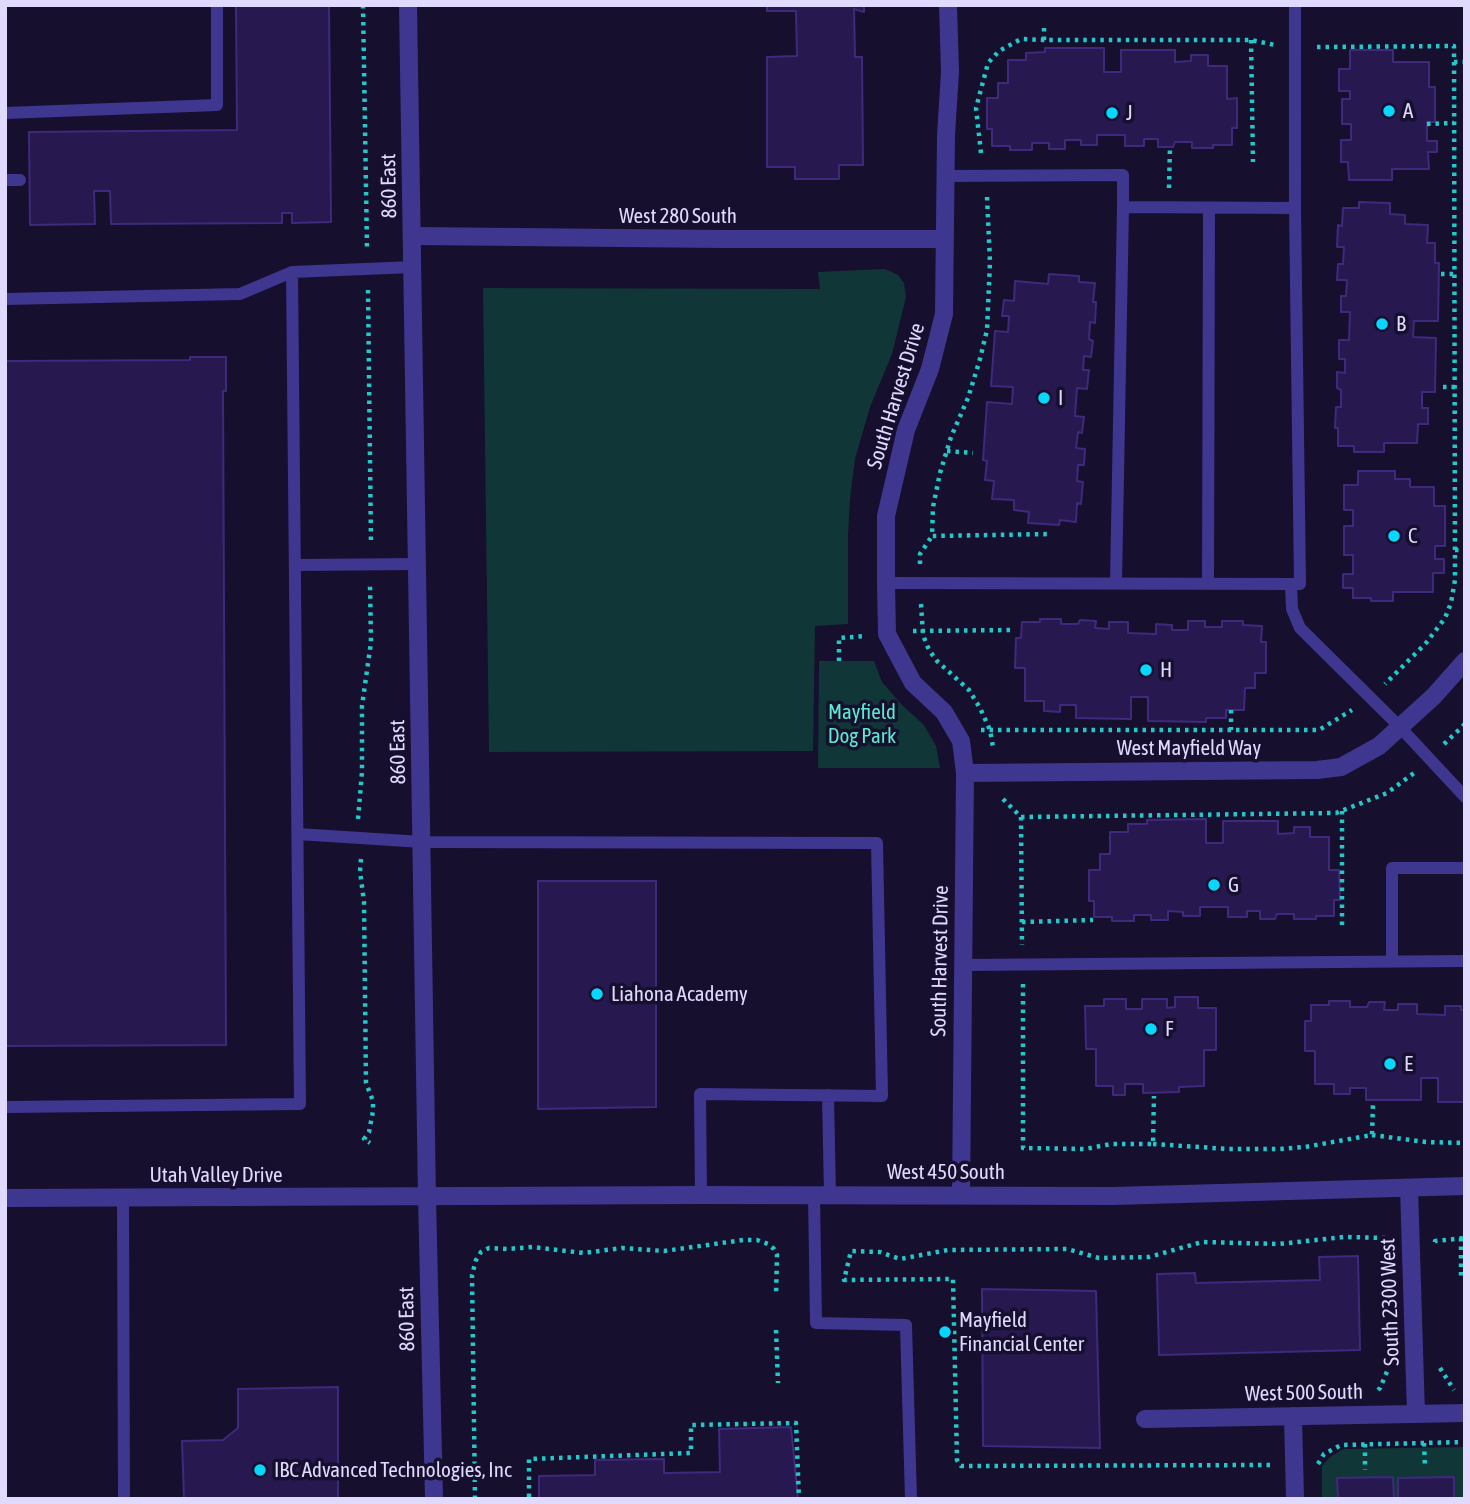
<!DOCTYPE html>
<html>
<head>
<meta charset="utf-8">
<style>
  body { margin:0 }
  #map { position:relative; width:1470px; height:1504px; overflow:hidden; background:#160f2d; font-family:"Asap Condensed",sans-serif }
  canvas { display:block }
  .frame { position:absolute; inset:0; border:7px solid #e1daff; pointer-events:none }
</style>
</head>
<body>
<div id="map">
<canvas width="1470" height="1504"></canvas>
<div class="frame"></div>
</div>
<script>
const ctx = document.querySelector('canvas').getContext('2d');
ctx.lineJoin = 'round';
function fillPath(path, color) { ctx.fillStyle = color; ctx.fill(path, 'evenodd'); }
const shape = rows => new Path2D(rows.map(r => 'M' + r).join(''));
function trace(path, color, width, dash) { ctx.strokeStyle = color; ctx.lineWidth = width; ctx.lineCap = dash ? 'butt' : 'round'; ctx.setLineDash(dash || []); ctx.stroke(path); }
function label(font, color, halo, rows, align = 'center') {
  ctx.font = font + ' "Asap Condensed",sans-serif'; ctx.lineWidth = 7; ctx.setLineDash([]); ctx.textBaseline = 'middle'; ctx.strokeStyle = halo; ctx.fillStyle = color; for (const [text, x, y, turn = 0] of rows) {
    ctx.save(); ctx.translate(x, y); ctx.rotate((+turn || 0) * Math.PI / 180); ctx.textAlign = isNaN(turn) ? turn : align; if (halo) ctx.strokeText(text, 0, 0); ctx.fillText(text, 0, 0); ctx.restore();
  }
}
fillPath(shape([
  [885,269,898,275,904,283,906,297,892,354,870,407,855,459,850,498,848,536,848,624,815,626,813,751,489,752,483,288,820,289,818,272],
  [819,661,874,661,882,682,902,705,924,725,936,746,940,768,818,768],
  [1465,1447,1465,1499,1322,1499,1322,1466,1329,1458,1343,1449]
]), '#113637');
const building = shape([
  [236,5,329,5,331,222,292,223,292,213,282,213,282,223,111,224,110,191,94,191,95,224,30,225,29,132,237,130,236,5],
  [767,5,864,5,864,12,854,9,855,57,862,57,863,165,839,165,839,179,795,179,795,167,767,167,767,57,797,56,796,11,767,11,767,5],
  [1045,48,1104,48,1104,72,1121,72,1121,50,1175,50,1175,62,1191,61,1191,55,1208,55,1208,66,1227,66,1227,99,1237,98,1237,128,1232,128,1232,145,1213,145,1213,148,1192,148,1192,142,1175,142,1173,147,1158,147,1158,139,1144,139,1144,146,1125,146,1125,135,1097,135,1097,145,1081,145,1081,140,1065,140,1065,149,1049,149,1049,143,1032,143,1032,150,1010,150,1010,146,992,146,992,129,987,129,987,98,998,98,998,83,1008,83,1008,60,1026,60,1026,53,1045,52,1045,48],
  [1350,50,1393,50,1393,62,1429,62,1429,87,1435,87,1435,122,1427,122,1427,141,1437,141,1437,152,1428,152,1429,169,1392,169,1392,180,1349,180,1348,162,1341,162,1341,140,1351,140,1351,124,1342,124,1342,99,1350,99,1350,91,1339,91,1339,69,1350,69,1350,50],
  [1359,202,1390,203,1390,214,1405,215,1405,224,1428,225,1427,243,1435,243,1435,263,1439,263,1438,321,1414,321,1413,337,1436,338,1435,392,1422,392,1422,408,1428,408,1428,424,1418,424,1417,443,1384,443,1384,452,1354,452,1354,446,1338,446,1338,428,1335,428,1336,407,1341,407,1341,390,1337,388,1337,372,1345,373,1345,359,1339,359,1339,340,1349,340,1350,312,1341,312,1341,296,1346,296,1347,280,1337,280,1338,264,1343,264,1344,247,1337,247,1338,225,1342,226,1343,208,1359,208,1359,202],
  [1049,274,1079,276,1079,282,1095,283,1093,302,1096,302,1095,323,1090,322,1089,339,1093,341,1091,357,1084,356,1083,370,1089,370,1087,389,1077,388,1075,416,1084,417,1082,433,1078,432,1076,448,1085,449,1084,465,1078,465,1077,481,1083,482,1081,504,1077,503,1076,522,1060,520,1059,525,1028,523,1029,512,1014,510,1014,500,992,499,994,481,985,480,987,461,983,460,987,402,1012,404,1013,387,991,386,995,331,1008,332,1009,316,1002,316,1004,300,1014,301,1015,281,1048,284,1049,274],
  [190,357,226,357,226,391,223,391,226,1045,5,1046,5,361,190,360,190,357],
  [1358,471,1395,471,1395,479,1410,479,1410,487,1434,487,1434,506,1445,506,1445,546,1435,546,1435,559,1444,559,1444,573,1433,573,1433,592,1393,592,1393,601,1371,601,1371,598,1353,598,1353,588,1343,588,1343,574,1353,574,1353,555,1344,555,1344,526,1353,526,1353,510,1344,510,1344,485,1358,485,1358,471],
  [1040,619,1061,619,1061,624,1078,624,1080,620,1096,621,1095,628,1109,629,1109,622,1128,622,1128,633,1156,634,1156,624,1172,625,1172,630,1188,630,1188,621,1205,621,1205,627,1222,627,1222,621,1243,621,1243,625,1262,626,1261,642,1266,642,1266,673,1255,673,1255,688,1245,688,1244,710,1226,710,1226,718,1206,718,1206,722,1148,721,1148,697,1131,697,1131,719,1076,718,1076,705,1060,705,1060,712,1044,711,1044,701,1025,701,1025,668,1015,668,1016,638,1021,638,1022,622,1040,622,1040,619],
  [1206,819,1206,843,1223,843,1223,821,1278,821,1278,834,1294,833,1294,827,1310,827,1310,837,1329,837,1329,870,1339,870,1340,900,1334,900,1334,916,1316,916,1316,919,1294,919,1294,914,1277,914,1275,919,1260,919,1260,911,1247,911,1247,917,1228,917,1228,907,1200,907,1200,916,1183,916,1183,912,1168,911,1168,920,1151,920,1151,915,1134,915,1134,921,1112,921,1112,917,1094,917,1094,901,1089,901,1089,870,1100,870,1100,854,1110,854,1110,832,1128,832,1128,824,1147,824,1147,820,1206,819],
  [538,881,656,881,656,1107,538,1109,538,881],
  [1175,997,1198,997,1198,1008,1216,1008,1216,1050,1204,1050,1204,1086,1179,1087,1179,1092,1143,1093,1143,1084,1125,1084,1125,1095,1113,1095,1113,1086,1096,1086,1096,1049,1086,1049,1085,1006,1104,1006,1104,999,1126,999,1126,1009,1142,1009,1142,999,1167,999,1167,1008,1175,1007,1175,997],
  [1329,1001,1350,1001,1350,1007,1367,1007,1369,1002,1385,1002,1384,1010,1398,1010,1398,1004,1417,1004,1417,1014,1445,1015,1445,1006,1461,1006,1461,1010,1465,1010,1465,1102,1438,1102,1438,1078,1421,1078,1421,1100,1366,1100,1366,1088,1350,1088,1350,1094,1334,1094,1334,1084,1315,1084,1315,1051,1305,1051,1305,1021,1311,1021,1311,1005,1329,1005,1329,1001],
  [1358,1256,1360,1350,1159,1355,1157,1274,1195,1273,1196,1283,1320,1280,1319,1257,1358,1256],
  [982,1289,1096,1291,1100,1448,983,1446,982,1289],
  [338,1387,338,1499,184,1499,182,1441,223,1440,238,1428,238,1389,338,1387],
  [791,1427,798,1499,539,1499,539,1476,595,1475,595,1460,664,1459,664,1473,720,1472,719,1429,791,1427],
  [1393,1477,1394,1499,1338,1499,1337,1478,1393,1477],
  [1454,1477,1454,1499,1398,1499,1398,1478,1454,1477]
]);
fillPath(building, '#27194f');
trace(building, '#3f297d', 2);
trace(shape([
  [363,5,367,249],
  [1044,40,1044,24],
  [1251,40,1253,162],
  [1317,47,1454,46,1455,580,1451,603,1445,618,1426,643,1385,684],
  [1454,62,1465,62],
  [1427,124,1454,123],
  [981,153,976,108,988,63,999,51,1021,39,1044,40,1251,40,1275,45],
  [1169,188,1170,147],
  [987,197,990,262,987,330,980,359,968,398,951,437,940,473,933,507,932,536,1051,534],
  [1441,274,1455,274],
  [368,290,371,543],
  [1443,387,1455,387],
  [947,451,973,453],
  [1455,550,1465,550],
  [920,564,920,554,932,536],
  [921,604,923,635,929,650,937,661,969,690,980,708,990,730,993,747],
  [913,631,1012,630],
  [839,661,839,638,865,636],
  [1231,710,1231,730],
  [981,730,1319,730,1352,710],
  [1444,744,1465,724],
  [1003,799,1021,817,1022,945],
  [1342,811,1342,929],
  [1021,817,1336,813,1387,793,1414,773],
  [358,819,362,772,362,706,371,642,370,584],
  [361,859,360,871,364,902,366,1083,373,1101,373,1111,369,1132,364,1139,370,1143],
  [1022,922,1093,920],
  [1023,984,1023,1148,1085,1149,1111,1144,1153,1144,1154,1096],
  [1372,1135,1426,1142,1465,1143],
  [1153,1144,1229,1149,1280,1149,1305,1147,1372,1135,1373,1103],
  [1461,1238,1461,1280],
  [1435,1242,1435,1241,1465,1238],
  [776,1330,778,1383],
  [1440,1368,1454,1390],
  [1378,1390,1380,1388,1389,1367],
  [1424,1443,1425,1468],
  [1365,1444,1365,1470],
  [1318,1464,1324,1454,1341,1445,1465,1442],
  [1270,1465,961,1466,957,1460,953,1279,844,1280,851,1251,880,1252,900,1259,948,1250,1067,1249,1099,1258,1149,1257,1202,1242,1279,1244,1344,1237,1388,1238],
  [529,1497,529,1459,691,1453,691,1425,796,1423,799,1499],
  [475,1499,472,1275,476,1260,481,1252,489,1248,507,1249,532,1247,584,1253,622,1248,664,1251,743,1240,757,1240,768,1244,774,1249,777,1255,776,1296]
]), '#25c8c8', 4.5, [3.5, 5]);
trace(shape([
  [5,113,217,105,217,5],
  [945,176,1123,175,1123,207,1295,208],
  [5,180,20,180],
  [5,299,240,294,292,272,413,267],
  [295,565,418,564],
  [1116,582,1123,207],
  [886,583,1291,584,1292,609,1300,628,1399,726,1465,797],
  [1208,583,1209,208],
  [1291,584,1300,584,1295,208,1295,5],
  [298,834,422,842,877,843,882,1096,700,1094,701,1195],
  [1392,961,1392,868,1465,868],
  [963,965,1465,961],
  [828,1095,830,1195],
  [5,1107,300,1104,292,272],
  [814,1195,816,1323,906,1325,911,1499],
  [123,1198,124,1499]
]), '#3f3690', 12);
trace(shape([
  [948,5,950,72,946,135,944,314,930,369,906,430,886,516,886,583,887,634,913,683,944,712,961,741,965,773,961,1195],
  [413,236,723,239,944,239],
  [965,773,1317,770,1341,767,1379,746,1434,696,1465,661],
  [1409,1188,1416,1414],
  [5,1198,701,1195,1113,1196,1465,1186],
  [1293,1416,1295,1499],
  [1145,1419,1465,1413]
]), '#3f3690', 18);
trace(shape([
  [408,5,427,1197,434,1499]
]), '#3f3690', 18);
for (const [x, y, r, color] of [
  [1389,111,7,"#06d7ff"],
  [1112,113,7,"#06d7ff"],
  [1382,324,7,"#06d7ff"],
  [1044,398,7,"#06d7ff"],
  [1394,536,7,"#06d7ff"],
  [1146,670,7,"#06d7ff"],
  [1214,885,7,"#06d7ff"],
  [597,994,7,"#06d7ff"],
  [1151,1029,7,"#06d7ff"],
  [1390,1064,7,"#06d7ff"],
  [945,1332,7,"#06d7ff"],
  [260,1470,7,"#06d7ff"]
]) { const dot = new Path2D(); dot.arc(x, y, r, 0, 2 * Math.PI); ctx.fillStyle = color; ctx.fill(dot); trace(dot, '#160f2d', 2.5); }
label('21px', '#e1daff', '#160f2d', [
  ["A",1403,111],
  ["J",1126,113],
  ["B",1396,324],
  ["I",1058,398],
  ["C",1408,536],
  ["H",1160,670],
  ["G",1228,885],
  ["Liahona Academy",611,994],
  ["F",1165,1029],
  ["E",1404,1064],
  ["Mayfield",959,1320],
  ["Financial Center",959,1344],
  ["IBC Advanced Technologies, Inc",274,1470]
], 'left');
label('21px', '#e1daff', '#160f2d', [
  ["860 East",389,186,-91],
  ["West 280 South",678,216],
  ["South Harvest Drive",896,396,-73],
  ["West Mayfield Way",1189,748],
  ["860 East",398,752,-91],
  ["South Harvest Drive",940,961,-89],
  ["West 450 South",946,1172],
  ["Utah Valley Drive",216,1175],
  ["South 2300 West",1390,1302,-92],
  ["860 East",407,1319,-91],
  ["West 500 South",1304,1393,-1]
]);
label('21px', '#5aebd0', '#160f2d', [
  ["Mayfield",862,712],
  ["Dog Park",862,736]
]);
</script>
</body>
</html>
